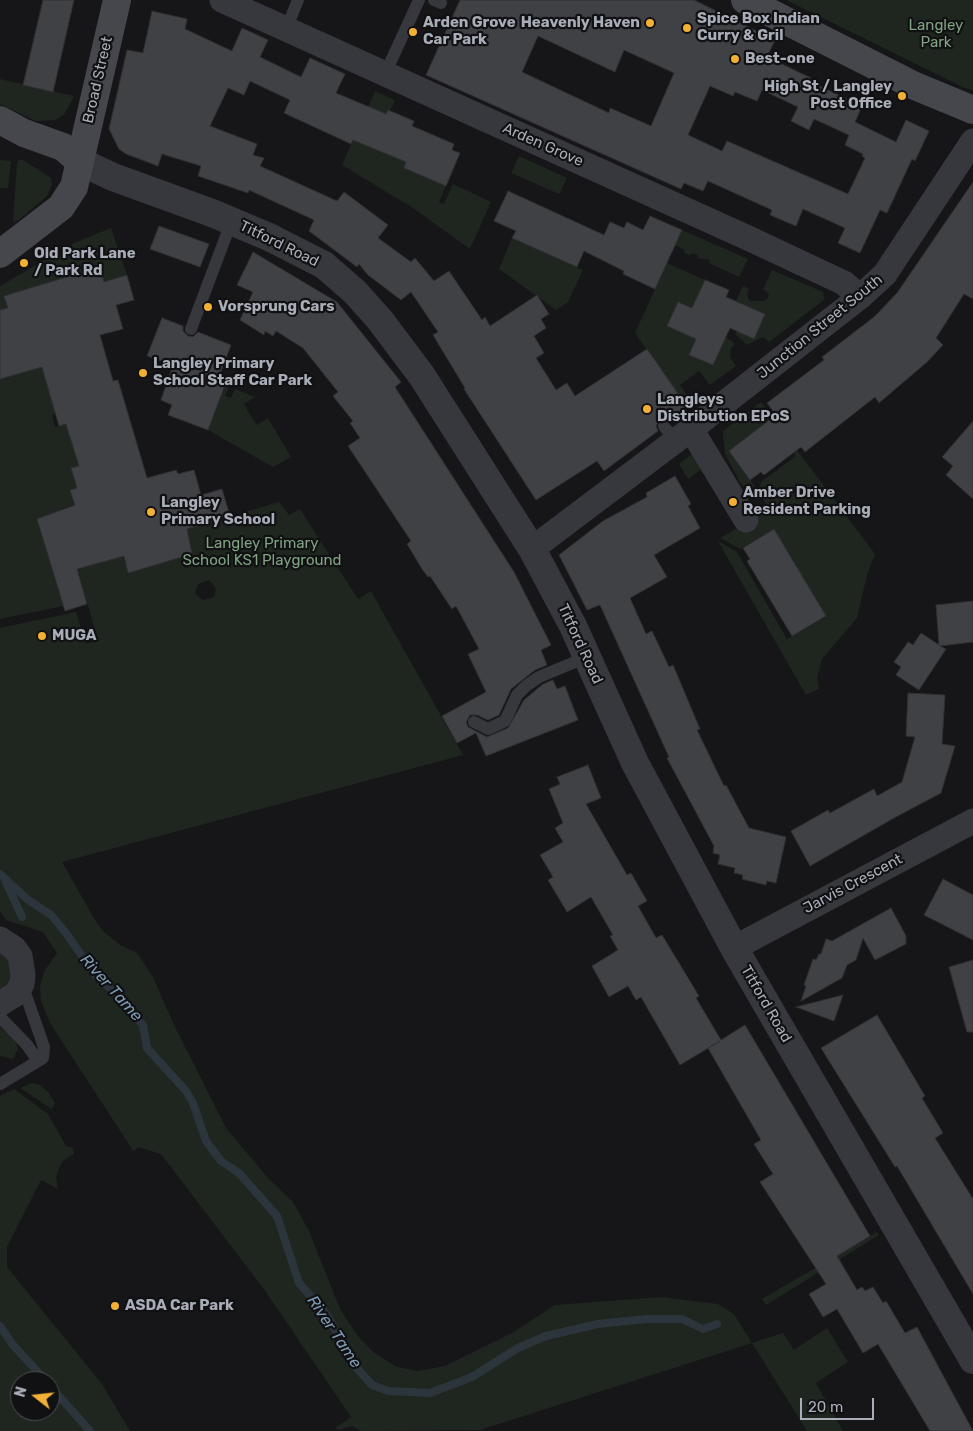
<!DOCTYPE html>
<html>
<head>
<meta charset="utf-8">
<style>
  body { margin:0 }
  #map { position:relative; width:973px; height:1431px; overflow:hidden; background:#161618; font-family:Rubik,sans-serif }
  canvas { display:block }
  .north { position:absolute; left:10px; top:1371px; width:50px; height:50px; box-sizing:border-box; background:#111113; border:1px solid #4d4f55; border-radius:50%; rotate:286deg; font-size:14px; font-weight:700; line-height:20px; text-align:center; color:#a8adb8 }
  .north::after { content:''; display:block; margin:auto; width:18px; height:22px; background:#f2b134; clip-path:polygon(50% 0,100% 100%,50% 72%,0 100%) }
  .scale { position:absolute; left:800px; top:1398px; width:74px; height:22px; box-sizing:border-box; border:2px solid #a8adb8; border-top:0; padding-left:6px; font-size:15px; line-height:18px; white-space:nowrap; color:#a8adb8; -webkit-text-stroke:4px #111113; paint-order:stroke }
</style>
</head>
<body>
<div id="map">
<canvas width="973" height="1431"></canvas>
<div class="north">N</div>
<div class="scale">20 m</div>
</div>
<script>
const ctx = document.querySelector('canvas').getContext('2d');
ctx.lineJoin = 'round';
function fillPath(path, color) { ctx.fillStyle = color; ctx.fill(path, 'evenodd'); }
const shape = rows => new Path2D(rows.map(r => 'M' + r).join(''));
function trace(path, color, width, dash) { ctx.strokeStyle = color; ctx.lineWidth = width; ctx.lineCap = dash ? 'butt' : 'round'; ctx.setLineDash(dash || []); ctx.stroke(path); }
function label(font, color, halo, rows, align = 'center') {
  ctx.font = font + ' Rubik,sans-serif'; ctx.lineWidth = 4.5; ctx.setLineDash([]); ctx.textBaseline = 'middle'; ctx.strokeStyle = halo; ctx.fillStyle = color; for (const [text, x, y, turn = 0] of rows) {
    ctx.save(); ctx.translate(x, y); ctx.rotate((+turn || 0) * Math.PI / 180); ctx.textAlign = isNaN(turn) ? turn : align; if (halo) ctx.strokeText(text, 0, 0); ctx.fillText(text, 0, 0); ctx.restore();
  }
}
fillPath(shape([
  [786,0,973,0,973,90,965,88],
  [0,79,74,96,64,115,55,120,36,121,0,104],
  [375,91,395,100,390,111,388,110,363,144,406,162,404,168,446,186,439,202,444,204,453,184,491,202,470,249,413,208,342,165],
  [519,156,567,178,559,194,511,173],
  [0,160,11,161,8,188,0,188],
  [19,160,23,160,51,178,52,184,47,196,19,220,13,222,17,163],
  [111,228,127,275,104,282,100,268,4,296,8,308,0,310,0,286,74,243],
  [682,230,748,259,739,277,709,263,710,260,697,258,698,255,692,253,690,255,684,253,685,250,675,245],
  [512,238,583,270,568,302,556,310,499,269],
  [667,263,705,280,692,308,678,302,667,326,696,339,689,355,713,365,726,337,735,344,731,348,730,357,736,366,710,385,699,371,680,385,693,405,688,408,635,333],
  [772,270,823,292,824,300,769,342,763,337,747,345,735,334,737,331,765,314,736,301,743,286,749,289,747,295,750,301,765,301,768,298,769,294,763,289],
  [42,359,55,413,52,415,55,427,67,424,79,466,71,468,77,488,71,490,80,503,61,509,63,515,37,519,63,606,0,619,0,369],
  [225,385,229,387,225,396,231,398,235,389,255,397,244,404,250,415,257,425,268,418,291,457,273,467,208,430],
  [761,402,875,554,867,575,857,618,822,659,817,678,819,689,806,695,718,541,737,552,787,639,826,617,774,529,740,549,720,538,769,510,759,492,761,482,796,456,769,421,729,451,756,488,753,489,744,487,740,482,725,454,723,431],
  [696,451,706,466,688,479,679,464],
  [279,502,289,515,300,509,358,599,371,591,463,755,62,862,95,920,103,931,120,945,137,953,153,977,174,1025,226,1128,269,1179,293,1202,308,1229,340,1309,357,1335,373,1352,397,1367,418,1371,445,1366,512,1333,555,1305,661,1297,718,1304,734,1314,752,1343,783,1333,794,1350,827,1328,848,1362,816,1383,843,1431,807,1431,752,1343,480,1430,361,1431,352,1426,339,1430,335,1428,351,1417,266,1292,161,1154,138,1147,134,1152,50,1023,41,1001,40,985,45,970,57,953,43,932,6,920,0,911,0,628,76,612,86,644,98,640,79,574,73,571,123,555,128,572,189,536,187,529],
  [209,580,216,588,214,597,202,600,195,593,198,584],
  [0,946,12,958,10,982,0,992],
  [0,1027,15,1041,18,1049,13,1059,0,1056],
  [32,1083,40,1085,48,1092,55,1103,52,1109,20,1088],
  [14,1089,48,1114,66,1146,73,1148,74,1154,63,1161,59,1168,56,1177,58,1189,41,1180,7,1247,7,1267,102,1384,130,1431,0,1431,0,1096],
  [20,1381,50,1381,50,1411,20,1411],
  [877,1232,879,1235,766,1305,762,1299]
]), '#1e261f');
trace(shape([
  [0,874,27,899,51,915,66,933,96,976,126,1002,136,1018,143,1025,147,1048,186,1091,193,1103,206,1141,221,1161,239,1173,277,1216,299,1283,327,1315,354,1365,372,1385,388,1391,430,1393,472,1377,518,1348,546,1336,598,1324,646,1319,682,1319,703,1329,717,1324],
  [6,882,22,917],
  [0,1326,13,1345,46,1381],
  [50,1386,90,1431]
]), '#2c353c', 8);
const building = shape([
  [43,0,74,0,53,92,23,85,43,0],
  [460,0,694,0,775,40,767,57,811,78,809,81,862,106,855,122,896,142,906,120,929,131,915,161,912,159,887,213,880,210,860,253,838,243,845,228,803,209,796,226,770,215,772,210,708,181,703,191,684,183,681,189,426,75,460,0],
  [538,36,615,72,624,50,674,73,651,126,610,108,609,113,522,72,538,36],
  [710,86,733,96,735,92,757,101,762,90,798,107,791,121,809,130,814,119,849,135,845,145,863,154,862,156,865,158,848,194,727,141,722,151,688,135,710,86],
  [152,11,187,19,185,29,232,51,242,28,268,40,260,57,301,77,310,58,345,74,336,93,386,114,388,110,414,121,412,126,454,144,452,150,460,153,446,186,404,168,406,162,353,140,351,144,284,113,290,100,250,81,244,95,228,88,210,126,257,144,253,155,264,158,260,166,337,201,344,192,388,225,378,238,411,262,415,258,434,281,449,271,482,320,485,317,490,326,537,295,549,314,541,319,546,328,534,336,544,353,536,358,556,390,567,383,575,396,647,349,688,408,671,421,664,418,659,420,656,426,658,431,604,471,597,461,536,500,464,389,465,388,433,335,438,332,411,292,401,300,368,275,359,264,357,267,309,231,314,220,249,190,248,193,198,176,201,166,162,154,158,166,126,154,119,149,109,129,127,50,143,53,152,11],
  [973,182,973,299,964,294,936,338,943,345,927,362,879,403,875,397,805,452,801,447,764,475,761,472,750,480,729,451,776,415,767,403,824,360,822,357,874,317,897,293,973,182],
  [508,191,604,235,610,222,624,228,627,222,643,230,650,216,682,230,655,289,623,274,624,271,584,251,577,267,512,238,516,231,494,221,508,191],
  [159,226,209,244,200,267,150,249,159,226],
  [253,252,337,302,401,382,395,387,514,572,551,645,541,650,547,665,535,670,511,689,499,715,488,720,477,715,470,715,466,722,468,727,487,737,508,728,524,700,543,684,553,680,557,689,565,686,578,720,486,756,476,733,457,743,442,716,486,692,468,654,479,649,456,606,452,609,430,576,428,577,422,569,407,544,411,541,348,446,360,438,350,423,353,421,333,396,338,392,303,348,276,331,273,336,265,331,264,335,240,320,253,292,237,285,253,252],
  [100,267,104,282,127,275,134,300,116,305,123,329,100,335,113,381,118,380,147,478,176,470,178,474,194,470,201,495,222,489,230,516,187,529,192,554,128,573,124,556,77,569,87,604,65,611,37,519,75,505,70,490,77,488,71,468,79,466,66,424,59,426,42,367,0,379,0,310,8,308,4,296,100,267],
  [705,280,729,290,726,297,765,314,754,339,730,328,713,365,689,355,696,339,667,326,678,302,692,308,705,280],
  [162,318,183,326,183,331,188,336,193,337,198,332,231,345,217,382,225,385,208,430,168,415,172,405,161,400,173,365,147,356,162,318],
  [973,421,973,499,946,475,953,466,942,457,973,421],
  [675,476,691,504,688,506,700,528,654,555,667,577,630,598,646,634,652,631,669,667,673,665,700,729,697,730,724,786,726,785,749,828,786,837,776,883,767,881,766,885,742,879,743,875,734,873,735,868,718,864,720,855,713,853,714,846,667,758,669,757,600,605,587,610,559,555,603,521,647,497,646,493,675,476],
  [774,529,826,616,792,636,747,561,750,559,743,548,774,529],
  [973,601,973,642,940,646,946,649,919,690,896,675,901,667,894,662,908,642,913,645,921,633,939,645,936,605,973,601],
  [908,693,945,695,942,744,955,746,941,793,894,818,810,866,791,831,828,810,830,813,874,789,877,796,902,782,915,737,906,736,908,693],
  [588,765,601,798,586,804,627,875,631,873,647,901,638,906,656,938,662,935,699,996,696,998,721,1040,745,1025,870,1236,837,1256,857,1290,862,1287,865,1291,873,1287,883,1303,886,1301,905,1333,917,1327,973,1431,930,1431,878,1344,863,1353,837,1309,823,1317,809,1294,826,1284,760,1182,773,1174,754,1144,761,1140,708,1048,720,1041,680,1065,641,997,636,1000,628,986,609,997,592,966,618,950,610,936,613,935,591,897,567,912,548,880,553,877,540,855,563,842,555,828,563,823,549,789,560,784,557,777,588,765],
  [943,879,973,895,973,940,924,915,943,879],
  [891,908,906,936,906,944,875,960,863,938,856,960,847,965,842,978,801,1001,806,986,804,985,813,959,816,960,819,954,821,954,826,939,832,941,891,908],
  [973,960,973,1032,967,1032,949,967,973,960],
  [843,995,834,1021,796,1007,843,995],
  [877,1015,925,1096,922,1098,943,1133,935,1138,973,1199,973,1294,897,1166,895,1167,821,1048,877,1015]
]);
fillPath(building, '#404145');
trace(building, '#303034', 1);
trace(shape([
  [434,0,441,3],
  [286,29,298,0],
  [385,74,419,0],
  [191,329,232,220],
  [664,426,675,441],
  [474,722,488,729,505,721,517,695,526,686,539,677,587,657],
  [0,1017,27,1045,38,1061],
  [0,1084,43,1058,44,1047,22,984]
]), '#37383d', 12);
trace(shape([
  [222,0,748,238,844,283,860,297],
  [691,429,746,520],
  [532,549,699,423,860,297,885,274,973,141],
  [0,939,14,948,20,956,23,975,22,984,16,994,0,1004],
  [734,948,973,821]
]), '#37383d', 25);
trace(shape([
  [79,161,113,177,212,213,269,237,324,265,355,292,380,320,422,376,532,549,573,626,635,763,734,948,973,1360]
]), '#37383d', 28);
trace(shape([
  [745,0,915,86,973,110],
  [0,120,24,133,63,147,79,161],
  [0,254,61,207,74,187,117,0]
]), '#45474d', 28);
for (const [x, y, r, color] of [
  [650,23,5,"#f2b134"],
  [687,28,5,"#f2b134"],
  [413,32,5,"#f2b134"],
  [735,59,5,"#f2b134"],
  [902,96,5,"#f2b134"],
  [24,263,5,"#f2b134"],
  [208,307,5,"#f2b134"],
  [143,373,5,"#f2b134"],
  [647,409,5,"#f2b134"],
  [733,502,5,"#f2b134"],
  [151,512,5,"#f2b134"],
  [42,636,5,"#f2b134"],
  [115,1306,5,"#f2b134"]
]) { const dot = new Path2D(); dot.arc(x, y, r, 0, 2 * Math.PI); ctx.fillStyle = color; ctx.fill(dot); trace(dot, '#111113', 2); }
label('bold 15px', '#a8adb8', '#111113', [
  ["Spice Box Indian",697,19],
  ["Curry & Gril",697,36],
  ["Arden Grove",423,23],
  ["Car Park",423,40],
  ["Heavenly Haven",640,23,"right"],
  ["Best-one",745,59],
  ["High St / Langley",892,87,"right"],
  ["Post Office",892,104,"right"],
  ["Old Park Lane",34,254],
  ["/ Park Rd",34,271],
  ["Vorsprung Cars",218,307],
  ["Langley Primary",153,364],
  ["School Staff Car Park",153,381],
  ["Langleys",657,400],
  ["Distribution EPoS",657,417],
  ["Amber Drive",743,493],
  ["Resident Parking",743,510],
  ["Langley",161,503],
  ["Primary School",161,520],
  ["MUGA",52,636],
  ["ASDA Car Park",125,1306]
], 'left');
label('15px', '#7fa381', '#111113', [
  ["Langley",936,26],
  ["Park",936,43],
  ["Langley Primary",262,544],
  ["School KS1 Playground",262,561]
]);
label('15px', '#a8adb8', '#111113', [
  ["Broad Street",98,80,-77],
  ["Arden Grove",543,145,24],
  ["Titford Road",279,244,26],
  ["Junction Street South",820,327,-39],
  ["Titford Road",580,644,65],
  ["Jarvis Crescent",853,884,-28],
  ["Titford Road",766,1004,60]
]);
label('italic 16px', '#7f9bb3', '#111113', [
  ["River Tame",111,988,48],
  ["River Tame",334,1332,56]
]);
</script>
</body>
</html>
